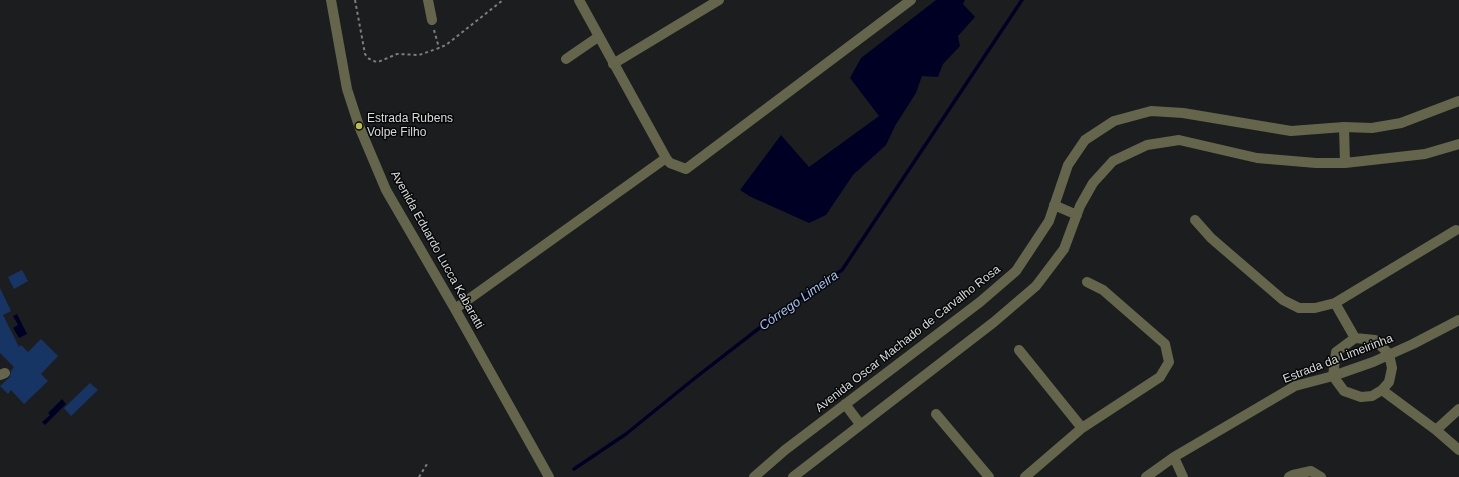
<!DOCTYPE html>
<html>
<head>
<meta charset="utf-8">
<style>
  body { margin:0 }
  canvas { display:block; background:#1b1d1f }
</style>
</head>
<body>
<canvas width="1459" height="477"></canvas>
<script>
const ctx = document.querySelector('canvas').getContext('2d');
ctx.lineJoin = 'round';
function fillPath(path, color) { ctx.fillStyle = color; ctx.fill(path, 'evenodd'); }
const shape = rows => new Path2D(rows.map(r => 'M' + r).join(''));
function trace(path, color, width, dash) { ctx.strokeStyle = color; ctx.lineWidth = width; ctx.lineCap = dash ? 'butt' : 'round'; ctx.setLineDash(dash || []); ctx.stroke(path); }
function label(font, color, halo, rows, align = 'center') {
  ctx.font = font + ' Arial,sans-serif'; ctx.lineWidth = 3; ctx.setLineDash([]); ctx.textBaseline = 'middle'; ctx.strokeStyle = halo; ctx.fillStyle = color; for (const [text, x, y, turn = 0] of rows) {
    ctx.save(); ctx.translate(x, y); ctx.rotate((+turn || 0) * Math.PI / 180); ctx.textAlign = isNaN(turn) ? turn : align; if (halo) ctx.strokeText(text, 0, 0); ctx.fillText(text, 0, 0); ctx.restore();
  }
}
fillPath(shape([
  [936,0,965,0,963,4,975,17,958,36,960,46,943,64,938,77,922,76,916,93,895,126,886,145,853,175,826,215,809,223,749,196,740,190,781,135,809,167,879,116,850,78,861,58],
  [17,314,27,334,19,338,13,328,18,325,13,316],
  [62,399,66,404,45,425,42,422,50,415,48,413]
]), '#000024');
trace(shape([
  [574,469,626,434,695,378,780,312,842,270,1022,0]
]), '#000024', 3.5);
fillPath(shape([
  [22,270,28,281,14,289,8,277],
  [0,288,11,311,3,315,19,347,21,345,28,352,41,339,58,356,41,374,48,381,24,404,11,390,8,394,0,386,10,377,11,371,14,367,0,353],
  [90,383,98,390,71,416,64,408]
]), '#173564');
trace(shape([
  [355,0,365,54,368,58,373,61,378,62,397,54,419,55,439,48,446,45,503,0],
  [434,30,439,48],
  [419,477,427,464]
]), '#7b7d7f', 2, [3, 3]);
trace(shape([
  [331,0,347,89,359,126,386,190,455,309,549,477],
  [428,0,432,20],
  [579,0,666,158,670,163,686,169,911,0],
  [566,59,598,37],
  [613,64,719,0],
  [1344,127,1345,163],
  [1054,205,1077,215],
  [1195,220,1211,238,1283,300,1299,308,1315,308,1335,303,1456,230],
  [1335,303,1355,338],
  [455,309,666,158],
  [1355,338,1375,340,1389,354,1392,368,1389,382,1382,390,1372,396,1361,397,1344,391,1333,376,1336,352,1355,338],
  [1019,350,1082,428],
  [0,375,5,373],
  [1382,390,1436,430,1459,450],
  [845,404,860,424],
  [936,414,989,477],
  [1436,430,1459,409],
  [1174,457,1183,477],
  [754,477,785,450,980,302,1016,271,1049,221,1068,165,1085,140,1114,121,1151,111,1183,113,1291,131,1344,127,1372,128,1401,123,1459,101],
  [793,477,994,322,1036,286,1064,249,1080,206,1093,183,1113,161,1147,145,1179,140,1257,158,1316,163,1345,163,1425,154,1459,144],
  [1025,477,1082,428,1160,377,1169,362,1165,344,1103,290,1087,282],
  [1146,477,1174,457,1295,386,1333,376,1373,362,1413,344,1459,320],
  [1289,477,1293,475,1311,471,1321,477]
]), '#64654b', 10);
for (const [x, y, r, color] of [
  [359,126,4,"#bebf42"]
]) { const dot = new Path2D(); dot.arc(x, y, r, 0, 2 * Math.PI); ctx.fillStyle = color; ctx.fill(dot); trace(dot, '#070708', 1.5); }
label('12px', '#d8dadb', '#070708', [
  ["Estrada Rubens",367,119],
  ["Volpe Filho",367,133]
], 'left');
label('12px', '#d8dadb', '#070708', [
  ["Avenida Eduardo Lucca Kabaratti",437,250,61],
  ["Avenida Oscar Machado de Carvalho Rosa",908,339,-38],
  ["Estrada da Limeirinha",1338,359,-21]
]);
label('italic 13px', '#a6c3f1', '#070708', [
  ["Córrego Limeira",799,301,-35]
]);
</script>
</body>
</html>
